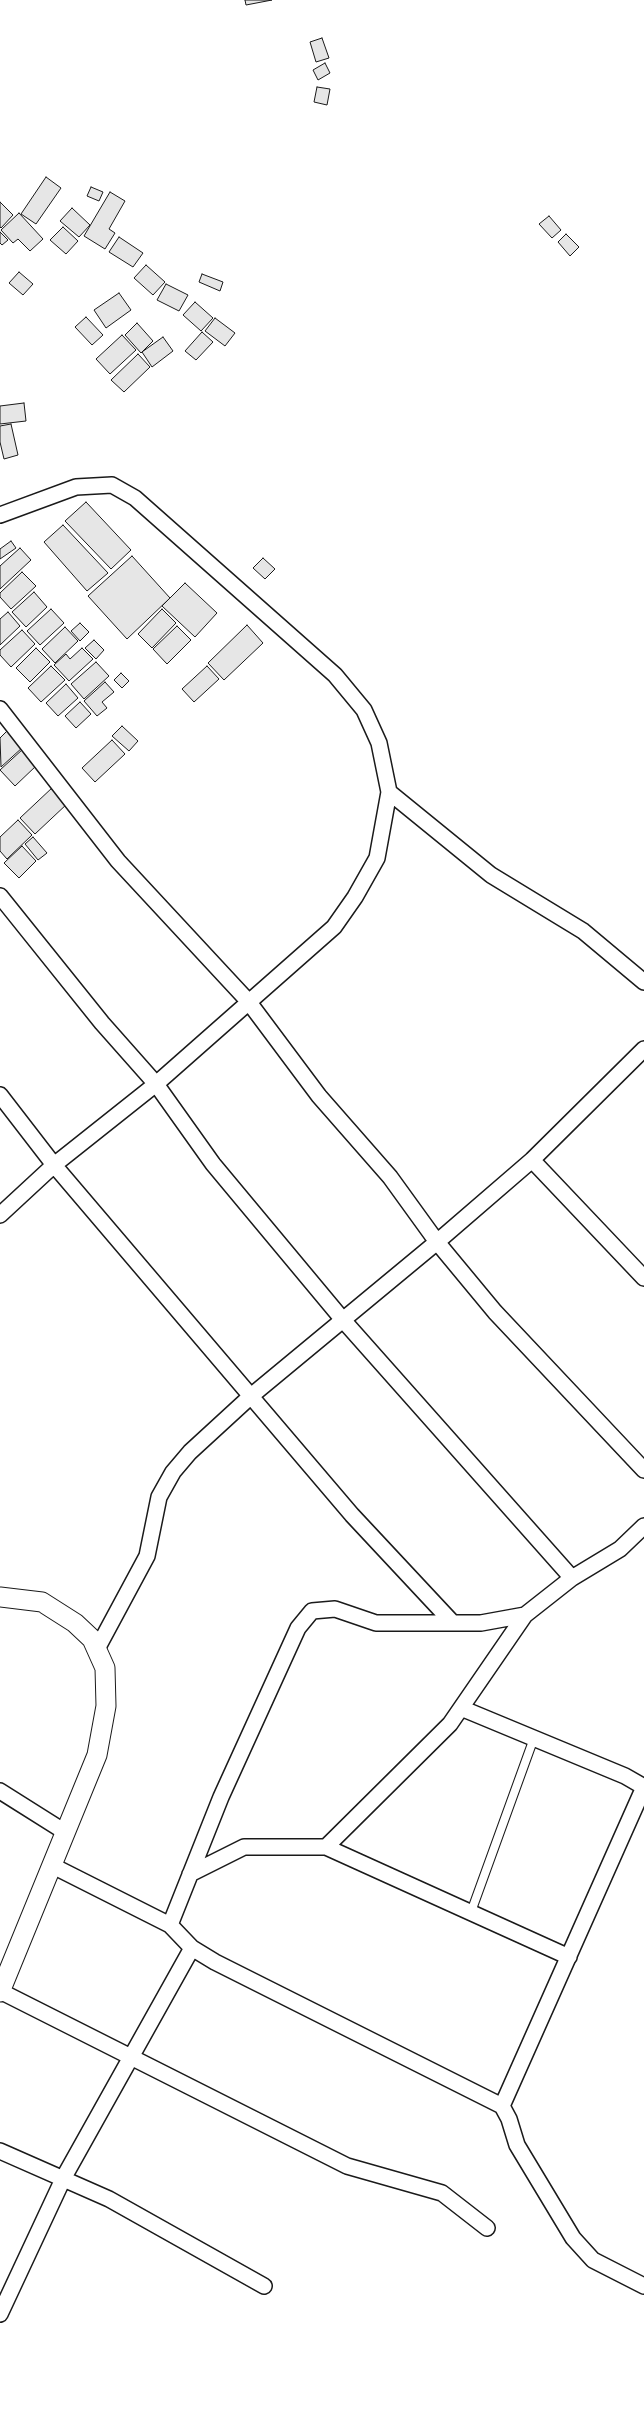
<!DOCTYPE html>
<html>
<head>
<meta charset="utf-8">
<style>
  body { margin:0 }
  canvas { display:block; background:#fff }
</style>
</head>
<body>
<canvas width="644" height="2424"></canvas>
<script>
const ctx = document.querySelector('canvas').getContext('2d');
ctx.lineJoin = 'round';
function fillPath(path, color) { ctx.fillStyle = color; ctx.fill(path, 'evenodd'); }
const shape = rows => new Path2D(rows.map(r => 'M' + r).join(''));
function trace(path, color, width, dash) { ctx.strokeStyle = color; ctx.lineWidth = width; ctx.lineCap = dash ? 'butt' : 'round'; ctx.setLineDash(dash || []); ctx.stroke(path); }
const building = shape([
  [245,0,272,0,246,5,245,0],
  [322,38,329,58,316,62,310,42,322,38],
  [325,63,330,73,318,80,313,70,325,63],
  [317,87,330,89,327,105,314,102,317,87],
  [46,177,61,188,36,224,21,214,46,177],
  [91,187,103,192,99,201,87,196,91,187],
  [110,192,125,201,109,229,115,233,105,249,84,236,110,192],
  [0,202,13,215,1,228,0,227,0,202],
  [72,208,90,225,79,237,60,221,72,208],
  [19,213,43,239,30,251,18,239,13,243,1,230,19,213],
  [549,216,561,230,552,238,539,224,549,216],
  [63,227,78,241,66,254,50,240,63,227],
  [0,232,8,240,2,245,0,243,0,232],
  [566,234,579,247,570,256,558,242,566,234],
  [119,237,143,253,133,267,109,252,119,237],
  [146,265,165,282,153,295,134,278,146,265],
  [19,272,33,284,23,295,9,283,19,272],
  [202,274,223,282,220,291,199,282,202,274],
  [166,284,188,295,179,311,157,300,166,284],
  [119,293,131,310,106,328,94,310,119,293],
  [195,302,213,318,201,331,183,315,195,302],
  [86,317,103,335,92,345,75,327,86,317],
  [215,318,235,333,225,346,205,331,215,318],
  [137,323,153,341,141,353,125,335,137,323],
  [202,332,213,342,196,360,185,351,202,332],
  [122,335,136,350,110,374,96,359,122,335],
  [163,337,173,351,152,367,142,352,163,337],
  [138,354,150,367,124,392,111,380,138,354],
  [24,403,26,421,0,424,0,406,24,403],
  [11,424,18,455,4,459,0,442,0,426,11,424],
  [86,502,131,550,111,569,65,521,86,502],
  [63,525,108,573,87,591,44,542,63,525],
  [11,541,16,548,0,559,0,549,11,541],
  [20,548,31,560,0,589,0,566,20,548],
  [132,556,170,598,127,639,88,596,132,556],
  [263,558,275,569,265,579,253,568,263,558],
  [22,572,36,586,11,609,0,597,0,593,22,572],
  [185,583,217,613,195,637,162,606,185,583],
  [34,592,47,607,26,627,12,612,34,592],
  [51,609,64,623,40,645,27,631,51,609],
  [162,609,176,623,152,648,138,634,162,609],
  [8,612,20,626,0,645,0,619,8,612],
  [80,623,89,632,80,641,71,631,80,623],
  [247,625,263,643,224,680,208,663,247,625],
  [177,626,191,640,167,664,153,649,177,626],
  [65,627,78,641,55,663,42,649,65,627],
  [22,630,35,644,11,667,0,655,0,650,22,630],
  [94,640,104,650,96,659,85,648,94,640],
  [36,648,50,662,30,682,16,668,36,648],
  [82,648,93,659,69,681,54,665,66,654,70,659,82,648],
  [96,662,109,676,84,699,71,684,96,662],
  [51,666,65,680,41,702,28,688,51,666],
  [207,666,219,679,194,702,182,689,207,666],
  [121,673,129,681,122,688,114,680,121,673],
  [105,682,114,692,102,702,107,708,97,716,84,701,105,682],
  [66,684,78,698,58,716,46,703,66,684],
  [80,702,91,714,76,728,65,716,80,702],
  [122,726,138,741,129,751,112,736,122,726],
  [7,731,23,747,1,767,0,738,7,731],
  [112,740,125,754,95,782,82,768,112,740],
  [23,749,37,765,15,786,0,770,23,749],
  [53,787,68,803,35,834,20,818,53,787],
  [18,820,32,835,7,859,0,851,0,837,18,820],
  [33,837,47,853,38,860,25,844,33,837],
  [22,846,36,861,19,878,4,863,22,846]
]);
fillPath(building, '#e6e6e6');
trace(building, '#1a1a1a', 1);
const service = shape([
  [471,1912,534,1738]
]);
const minor = shape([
  [0,515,76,487,112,485,135,498,335,675,364,710,379,743,389,792,377,858,355,897,334,927,156,1084,54,1165,0,1215],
  [0,709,118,861,248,1001,319,1096,390,1177,437,1242,495,1312,644,1470],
  [389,792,491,875,583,931,644,982],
  [0,896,102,1023,156,1084,213,1164,343,1320,572,1578],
  [0,1095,54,1165,352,1515,451,1621],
  [532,1160,644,1278],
  [97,1649,147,1556,159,1497,173,1472,190,1452,251,1396,437,1242,532,1160,644,1049],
  [461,1708,625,1776,644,1787],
  [0,1791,65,1832],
  [326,1847,569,1957],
  [51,1865,170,1925,192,1948,215,1962,502,2106,509,2119,517,2145,573,2238,593,2260,644,2286],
  [190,1874,244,1847,326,1847,450,1724,525,1615],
  [170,1925,221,1797,298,1628,312,1611,335,1609,376,1623,481,1623,525,1615,572,1578,620,1549,644,1526],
  [0,1991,347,2166,442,2193,487,2228],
  [502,2106,644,1787],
  [0,2151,109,2199,264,2286],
  [0,2314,64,2177,192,1948]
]);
const tertiary = shape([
  [0,1597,42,1602,75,1623,92,1639,105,1668,106,1706,97,1755,0,1992]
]);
trace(service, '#1a1a1a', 10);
trace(minor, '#1a1a1a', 18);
trace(tertiary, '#1a1a1a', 21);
trace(service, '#fff', 8);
trace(minor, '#fff', 15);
trace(tertiary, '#fff', 19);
</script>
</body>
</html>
